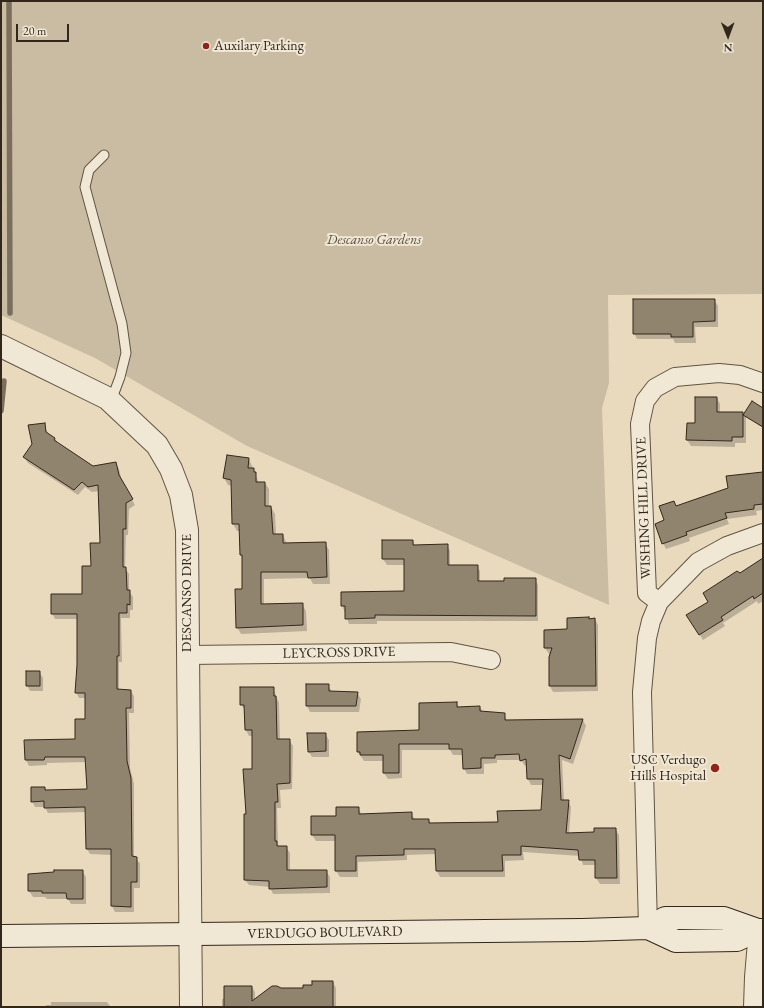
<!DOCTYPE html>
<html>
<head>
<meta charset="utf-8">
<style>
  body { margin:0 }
  #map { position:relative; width:764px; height:1008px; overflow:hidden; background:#e9dabe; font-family:"EB Garamond",serif }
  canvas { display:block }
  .frame { position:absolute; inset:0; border:2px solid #32271a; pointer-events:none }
  .north { position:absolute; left:708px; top:16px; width:40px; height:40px; -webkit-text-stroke:3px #f1e7d5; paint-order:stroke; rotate:179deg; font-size:11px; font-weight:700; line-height:16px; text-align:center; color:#32271a }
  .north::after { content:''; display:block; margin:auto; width:14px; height:18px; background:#32271a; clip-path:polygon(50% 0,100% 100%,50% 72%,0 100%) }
  .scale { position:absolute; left:16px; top:24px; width:53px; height:18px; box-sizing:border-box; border:2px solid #32271a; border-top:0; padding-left:5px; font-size:12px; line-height:14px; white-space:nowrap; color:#32271a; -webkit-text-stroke:3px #f1e7d5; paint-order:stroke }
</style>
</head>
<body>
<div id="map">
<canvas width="764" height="1008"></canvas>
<div class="frame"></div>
<div class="north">N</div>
<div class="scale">20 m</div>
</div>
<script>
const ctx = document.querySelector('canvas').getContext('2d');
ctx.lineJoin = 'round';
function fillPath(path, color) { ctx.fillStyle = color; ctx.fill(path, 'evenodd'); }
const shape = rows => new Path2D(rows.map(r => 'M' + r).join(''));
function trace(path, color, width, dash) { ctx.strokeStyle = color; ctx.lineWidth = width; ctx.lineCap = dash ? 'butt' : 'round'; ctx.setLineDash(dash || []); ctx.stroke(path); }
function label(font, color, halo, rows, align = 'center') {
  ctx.font = font + ' "EB Garamond",serif'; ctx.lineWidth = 4; ctx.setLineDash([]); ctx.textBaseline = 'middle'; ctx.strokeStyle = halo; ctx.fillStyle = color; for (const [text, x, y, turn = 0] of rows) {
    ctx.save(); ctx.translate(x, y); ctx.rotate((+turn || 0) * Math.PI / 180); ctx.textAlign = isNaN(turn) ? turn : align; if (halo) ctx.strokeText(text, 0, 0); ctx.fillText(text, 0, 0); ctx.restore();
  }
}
fillPath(shape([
  [1,1,763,1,763,294,608,295,609,383,602,408,609,605,247,446,95,358,1,315]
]), '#cabca2');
fillPath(shape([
  [714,300,718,306,718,327,695,327,696,343,675,343,673,339,637,339,634,333],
  [717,398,720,404,720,413,742,413,744,416,752,403,763,409,763,428,746,417,746,443,735,443,735,447,691,446,687,440,688,424,696,424],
  [44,424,48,434,55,438,58,444,93,468,116,463,119,469,122,482,135,505,129,509,128,535,126,535,125,568,129,574,129,591,133,597,133,610,130,610,130,618,121,618,122,662,119,662,119,690,130,690,134,696,134,713,129,713,130,768,134,784,134,858,140,863,140,888,134,888,134,912,115,912,112,906,112,855,90,854,87,849,86,812,48,813,45,807,35,807,32,801,45,788,47,791,88,790,87,762,47,763,47,765,29,766,26,760,76,740,86,720,86,698,79,698,76,692,78,619,55,619,52,613,83,595,101,544,99,491,92,492,85,487,78,495,28,463,24,457],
  [228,456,249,459,259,483,265,483,269,489,269,507,271,507,275,514,276,535,283,535,287,544,325,543,329,550,330,584,313,584,310,578,264,579,264,605,302,604,306,611,307,631,241,634,237,627,243,590,243,560,241,555,240,531,237,531,233,524,232,486,228,485,224,478],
  [763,473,763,510,756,511,757,515,727,519,729,524,689,538,690,541,666,549,663,543,665,520,677,507,729,489],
  [383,541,413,541,415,546,447,545,450,551,450,566,477,566,480,571,480,582,535,579,538,585,538,621,377,621,377,624,349,624,342,605,405,592,405,565,387,565,383,559],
  [763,562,763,601,758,604,757,601,723,623,725,626,703,640,691,621,740,574],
  [595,619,598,625,598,691,553,692,550,686,551,654,549,654,545,648,568,630],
  [39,672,43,678,43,691,30,691,27,685],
  [328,685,332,692,357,693,361,699,359,712,310,712,307,706],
  [273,688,279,703,280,740,289,740,293,746,292,789,280,790,281,808,277,808,278,844,279,847,286,847,290,853,290,871,326,871,330,877,330,893,273,894,270,887,249,885,245,880,247,815,253,770,253,736,249,736,246,730,245,710,241,704],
  [457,703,459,708,480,707,483,712,504,714,507,721,583,720,586,726,573,764,562,760,564,801,568,801,571,807,569,834,595,833,615,829,619,835,620,884,600,884,596,878,596,865,583,865,580,856,523,852,524,860,505,861,505,877,440,877,437,871,437,854,407,855,407,860,358,862,358,877,340,877,336,871,336,841,316,841,312,835,312,817,337,817,358,808,362,815,411,813,415,820,429,820,431,824,499,823,542,811,544,785,531,785,528,779,527,765,525,766,521,760,497,760,497,763,484,764,484,774,467,774,464,768,464,755,453,755,450,750,402,750,402,778,388,779,384,773,384,761,364,761,358,752,420,731],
  [325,734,329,740,329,757,312,757,309,752],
  [82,871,86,877,86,904,71,904,68,899,47,899,45,897,33,897,29,891,29,875],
  [333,982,336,988,336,1007,222,1007,222,999,252,987,255,992,255,1000,280,989,304,989],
  [51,1002,107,1002,110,1006,148,1006,149,1007,46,1007,46,1005,51,1005]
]), '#0003');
trace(shape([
  [9,1,10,313],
  [1,411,4,381]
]), '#7b6e5b', 5.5);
const building = shape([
  [633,299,715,299,715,321,693,322,693,337,671,337,671,334,633,334,633,299],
  [695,397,717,397,717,412,743,412,743,437,732,437,732,441,686,440,687,423,695,423,695,397],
  [752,401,763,408,763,427,743,415,752,401],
  [45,423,46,432,55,438,54,440,93,466,116,462,119,475,133,499,126,503,126,529,123,529,123,567,126,567,127,590,130,590,130,605,127,604,127,613,119,613,119,656,117,656,117,689,131,690,131,708,126,708,127,761,131,778,132,856,137,857,137,882,131,882,131,907,111,906,111,849,86,849,85,807,44,808,44,801,31,802,31,787,45,787,45,790,87,789,85,757,45,757,44,760,25,760,24,740,75,739,75,719,85,719,85,693,75,693,77,665,77,614,51,614,51,594,82,594,82,566,91,566,90,543,100,543,98,485,88,487,82,482,74,490,23,457,32,444,28,425,45,423],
  [227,455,249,458,248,468,254,468,254,472,256,472,256,482,265,482,265,506,271,506,273,534,283,534,283,543,326,542,327,577,308,578,307,572,261,572,261,604,303,603,303,625,236,628,235,589,242,589,242,555,240,555,239,524,232,524,231,480,223,478,227,455],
  [763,472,763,504,754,505,754,509,725,513,727,518,686,532,687,535,662,544,655,524,664,520,659,506,674,501,676,506,728,488,726,476,763,472],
  [382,540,413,540,413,545,448,544,448,565,478,565,478,581,504,581,504,578,536,578,536,616,375,615,375,618,345,619,345,606,341,606,341,592,404,591,404,559,382,559,382,540],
  [763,558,763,593,754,599,753,596,721,617,723,620,699,635,686,615,708,602,703,593,737,571,740,573,763,558],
  [589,617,589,619,595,618,596,686,549,686,549,657,552,648,544,648,544,630,567,629,567,618,589,617],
  [26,671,40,671,40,686,26,686,26,671],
  [306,684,329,684,329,691,358,692,356,706,306,706,306,684],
  [240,687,274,687,274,696,276,696,277,739,290,739,290,783,277,784,278,802,275,802,275,841,277,841,277,846,287,846,287,870,327,870,327,887,269,889,269,881,244,880,244,814,246,814,243,769,252,769,252,730,245,730,244,705,240,705,240,687],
  [457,702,457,707,480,706,480,711,505,713,505,720,583,719,570,759,559,755,561,800,569,800,566,833,594,832,594,828,616,828,617,878,595,878,595,860,579,860,578,850,521,846,521,855,502,855,503,871,436,871,435,849,404,849,404,855,356,856,356,871,335,871,335,835,311,835,311,816,336,816,336,807,359,807,359,814,412,812,412,819,429,819,429,823,498,822,497,811,541,810,543,779,527,779,526,759,520,761,519,754,495,755,495,758,481,758,481,768,463,769,462,749,449,749,449,744,399,744,399,773,383,773,383,755,360,755,360,752,357,752,357,732,419,730,419,703,457,702],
  [307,733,326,733,326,751,308,752,307,733],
  [54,870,83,870,83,899,67,899,66,893,42,893,42,891,28,891,28,874,54,872,54,870],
  [312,981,333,981,333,1007,224,1007,224,986,252,986,252,1001,272,986,277,986,281,988,303,988,303,985,312,985,312,981]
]);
fillPath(building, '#91846f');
trace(building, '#32271a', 1);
const service = shape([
  [104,155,89,170,85,187,122,324,126,353,120,377,111,401]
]);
const minor = shape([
  [659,602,647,593,640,424,645,401,655,388,675,377,719,373,740,375,763,383],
  [187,655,451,652,491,660],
  [648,928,642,692,647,638,651,621,659,602,698,562,727,546,763,533],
  [753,1007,754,977,758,930]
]);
const tertiary = shape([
  [1,346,107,398,157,445,171,469,181,495,187,530,191,1007]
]);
const secondary = shape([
  [648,928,676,941,737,940,758,930],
  [1,936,582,930,648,928,665,918,724,918,758,930,763,930]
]);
trace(service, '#605443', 11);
trace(minor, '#605443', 20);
trace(tertiary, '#605443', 24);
trace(secondary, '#32271a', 24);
trace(service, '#f1e7d5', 9);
trace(minor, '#f1e7d5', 18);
trace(tertiary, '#f1e7d5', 22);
trace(secondary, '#f1e7d5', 22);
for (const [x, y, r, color] of [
  [206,46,4,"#8f2418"],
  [715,768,5,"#8f2418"]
]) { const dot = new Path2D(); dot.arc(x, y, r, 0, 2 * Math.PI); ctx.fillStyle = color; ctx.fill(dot); trace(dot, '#f1e7d5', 1.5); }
label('14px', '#32271a', '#f1e7d5', [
  ["Auxilary Parking",214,46],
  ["USC Verdugo",706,760,"right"],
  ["Hills Hospital",706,776,"right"]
], 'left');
label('italic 14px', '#584c3c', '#f1e7d5', [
  ["Descanso Gardens",374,240]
]);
label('14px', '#32271a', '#f1e7d5', [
  ["WISHING HILL DRIVE",644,508,-92],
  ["DESCANSO DRIVE",187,593,-90],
  ["LEYCROSS DRIVE",339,653,-1],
  ["VERDUGO BOULEVARD",325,933,-1]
]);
</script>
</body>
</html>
